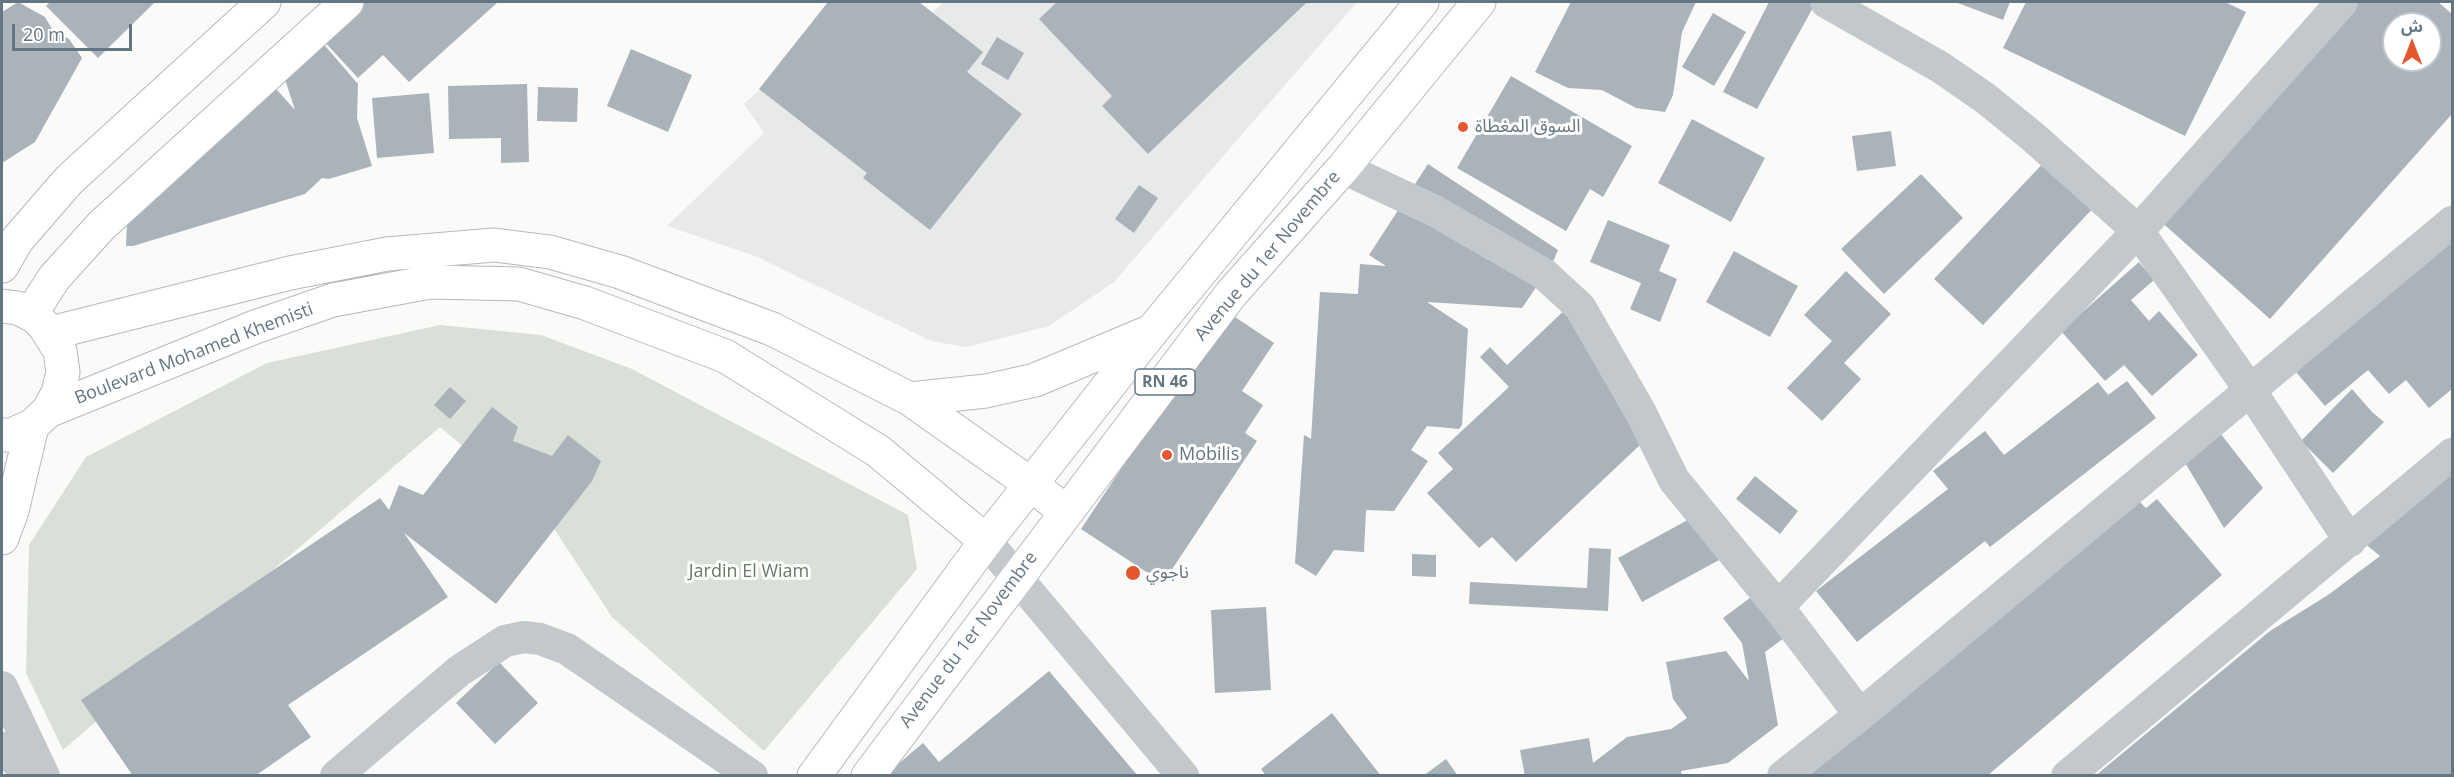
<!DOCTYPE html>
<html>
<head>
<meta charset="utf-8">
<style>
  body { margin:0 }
  #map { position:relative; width:2454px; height:777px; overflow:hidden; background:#fafaf8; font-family:"Open Sans","Noto Sans Arabic",sans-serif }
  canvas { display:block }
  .frame { position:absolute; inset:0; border:3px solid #657683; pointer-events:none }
  .north { position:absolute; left:2382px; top:12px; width:60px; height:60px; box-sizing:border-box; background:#fff; border:2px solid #c1c8cd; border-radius:50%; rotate:0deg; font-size:16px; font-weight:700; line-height:24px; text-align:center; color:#657683 }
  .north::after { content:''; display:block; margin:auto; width:21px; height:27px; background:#e4572e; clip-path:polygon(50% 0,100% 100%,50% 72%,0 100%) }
  .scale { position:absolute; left:12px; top:24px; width:120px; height:27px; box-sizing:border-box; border:3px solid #657683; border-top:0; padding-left:8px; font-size:18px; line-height:21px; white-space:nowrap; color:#657683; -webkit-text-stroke:4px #fff; paint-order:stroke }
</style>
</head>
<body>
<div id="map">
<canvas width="2454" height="777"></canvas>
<div class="frame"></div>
<div class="north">ش</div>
<div class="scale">20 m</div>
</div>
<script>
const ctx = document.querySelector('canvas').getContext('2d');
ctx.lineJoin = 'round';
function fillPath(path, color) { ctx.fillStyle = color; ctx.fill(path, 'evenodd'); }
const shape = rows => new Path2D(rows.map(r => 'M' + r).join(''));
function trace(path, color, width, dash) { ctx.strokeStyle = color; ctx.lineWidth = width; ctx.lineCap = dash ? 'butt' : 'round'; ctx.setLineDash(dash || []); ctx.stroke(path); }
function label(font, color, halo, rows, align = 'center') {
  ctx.font = font + ' "Open Sans","Noto Sans Arabic",sans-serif'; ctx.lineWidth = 6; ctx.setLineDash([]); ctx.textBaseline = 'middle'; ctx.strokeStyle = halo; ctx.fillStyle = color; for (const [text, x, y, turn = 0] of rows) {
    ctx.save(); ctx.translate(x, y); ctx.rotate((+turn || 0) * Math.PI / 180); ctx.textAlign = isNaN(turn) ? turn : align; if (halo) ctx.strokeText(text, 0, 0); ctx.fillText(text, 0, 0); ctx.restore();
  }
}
fillPath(shape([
  [857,2,873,2,899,40,944,2,1357,2,1114,282,1049,326,966,347,931,341,755,256,667,226,764,133,744,104]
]), '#e8e9e9');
fillPath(shape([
  [440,325,541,335,632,369,908,515,917,569,764,751,612,617,545,515,440,427,63,750,26,673,29,545,86,457,267,363]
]), '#dadfd7');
fillPath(shape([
  [18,2,45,17,52,29,69,39,82,58,35,142,2,163,2,12],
  [50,2,155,2,98,58,46,6],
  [335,2,498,2,409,82,383,55,358,78,309,25],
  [828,2,919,2,983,52,967,72,1022,114,930,230,863,178,867,173,759,89],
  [1057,2,1307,2,1148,154,1102,106,1112,96,1039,19],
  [1571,2,1696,2,1682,32,1673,95,1665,112,1636,108,1602,90,1568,88,1535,72],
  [1769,2,1809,2,1815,4,1757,109,1723,92],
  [1955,2,2010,2,2003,20],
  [2026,2,2225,2,2246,12,2185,136,2003,48],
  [2349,2,2438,2,2452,14,2452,114,2270,319,2157,218],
  [2394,24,2430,24,2430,60,2394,60],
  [1713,13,1746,32,1714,86,1682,67],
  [308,26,358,84,357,118,372,166,329,179,322,178,305,194,133,246,126,246,128,200,270,82,295,110,285,79],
  [997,37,1024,53,1008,80,981,64],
  [631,49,692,75,668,132,607,106],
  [1511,76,1632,146,1603,197,1590,189,1566,231,1457,168],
  [527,84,529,162,501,163,501,138,449,139,448,86],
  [538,87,578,88,577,122,537,121],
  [429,93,434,153,377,158,372,98],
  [1692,119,1765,158,1731,222,1658,183],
  [1891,131,1896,166,1857,171,1852,136],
  [2048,158,2097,204,1983,325,1934,279],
  [1428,164,1558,250,1552,264,1522,308,1427,302,1468,329,1462,425,1459,429,1427,426,1411,450,1428,461,1394,511,1366,510,1364,552,1334,550,1316,576,1295,563,1304,435,1311,439,1320,292,1358,294,1360,264,1386,266,1369,255],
  [1921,174,1963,218,1884,294,1841,249],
  [1139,185,1158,198,1134,233,1115,219],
  [1608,220,1670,245,1659,271,1677,279,1660,322,1630,309,1641,283,1590,262],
  [2452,234,2452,389,2429,408,2406,380,2389,394,2368,370,2325,406,2290,365],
  [1734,251,1798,286,1770,337,1706,302],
  [2139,262,2154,280,2131,300,2149,321,2159,311,2198,355,2152,396,2124,365,2105,381,2061,331],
  [1846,271,1891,314,1844,363,1861,379,1822,421,1787,388,1832,341,1804,315],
  [1573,302,1660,426,1516,562,1492,537,1479,548,1427,493,1453,469,1438,453,1509,387,1480,357,1490,347,1507,365],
  [1226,311,1274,343,1242,391,1263,405,1245,433,1257,441,1163,583,1081,529],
  [2127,381,2156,418,1990,547,1985,541,1857,642,1816,591,1948,489,1933,471,1985,431,2004,455,2098,382,2108,395],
  [450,387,466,401,450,419,434,405],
  [2352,389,2372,412,2384,422,2333,473,2301,441],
  [492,407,518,427,513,441,552,456,568,435,601,461,592,481,496,604,404,533,448,597,288,705,311,737,255,776,133,776,81,700,380,498,389,510,399,485,423,495],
  [2220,433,2263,488,2224,528,2184,461],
  [2452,465,2452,776,2095,776,2270,631,2328,595,2380,556,2363,542],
  [1755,476,1798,511,1780,534,1736,499],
  [2135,497,2146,508,2157,499,2222,575,1987,776,1809,776],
  [1695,516,1719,560,1642,602,1618,558],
  [1589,548,1611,549,1608,611,1469,604,1470,582,1587,588],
  [1412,554,1436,555,1436,577,1412,576],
  [1762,589,1784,638,1765,652,1778,725,1728,763,1681,771,1682,776,1525,776,1520,750,1589,738,1593,763,1627,737,1671,729,1687,718,1673,699,1666,662,1726,651,1749,681,1742,643,1723,618],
  [1266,607,1271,690,1215,693,1211,610],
  [499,662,538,703,495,744,456,703],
  [1049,671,1138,776,884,776,923,743,939,762],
  [1332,713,1381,776,1266,776,1261,769],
  [1446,759,1458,776,1423,776]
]), '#aab3b9');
const secondary = shape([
  [2,266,17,240,69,180,264,2],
  [2,306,18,308,36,317,45,327,60,351,63,372,58,393,48,411,32,426,11,435,2,435],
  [31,314,54,278,101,226,347,2],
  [51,333,290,273,387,254,494,245,550,252,620,272,772,329,910,399,1032,485,1066,512],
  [910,399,986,391,1035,380,1152,331],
  [48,411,255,327,333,300,430,282,519,284,585,303,725,356,878,451,986,541],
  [2,538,12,511,32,426]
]);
const primary = shape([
  [814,776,986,541,1152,331,1422,2],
  [868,776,1231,294,1343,168,1479,2]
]);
trace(secondary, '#b3babf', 35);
trace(primary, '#b5babe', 35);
trace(shape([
  [1826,2,1940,67,1985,98,2032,136,2138,231,2250,390,2350,541],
  [1343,168,1435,211,1544,274,1580,307,1641,413,1674,480,1778,607],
  [986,541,1183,776],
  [2,687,44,776],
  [1860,715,1778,607,2138,231,2342,2],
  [2,748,32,776],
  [336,776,459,671,505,641,524,637,540,639,567,649,752,776],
  [1783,776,1860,715,2452,222],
  [2067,776,2452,454]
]), '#c3c8cc', 32);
trace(secondary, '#fff', 33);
trace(primary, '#fff', 33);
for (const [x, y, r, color] of [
  [1463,127,6,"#e4572e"],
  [1167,455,6,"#e4572e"],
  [1133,573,8,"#e4572e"]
]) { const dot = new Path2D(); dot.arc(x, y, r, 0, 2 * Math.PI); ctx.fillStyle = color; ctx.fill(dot); trace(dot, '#fff', 2); }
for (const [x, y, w] of [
  [1165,382,60]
]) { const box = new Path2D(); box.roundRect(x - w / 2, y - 13, w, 26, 4.5); ctx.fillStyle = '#fff'; ctx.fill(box); trace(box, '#657683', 1.5); }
label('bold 16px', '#657683', null, [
  ["RN 46",1165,382]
]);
label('18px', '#657683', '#fff', [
  ["السوق المغطاة",1475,127],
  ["Mobilis",1179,455],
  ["ناجوي",1146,573]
], 'left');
label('18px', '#657683', '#fff', [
  ["Avenue du 1er Novembre",1268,256,-50],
  ["Boulevard Mohamed Khemisti",194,354,-21],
  ["Avenue du 1er Novembre",969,640,-53]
]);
label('18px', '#687a64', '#fff', [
  ["Jardin El Wiam",749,572]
]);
</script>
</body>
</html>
